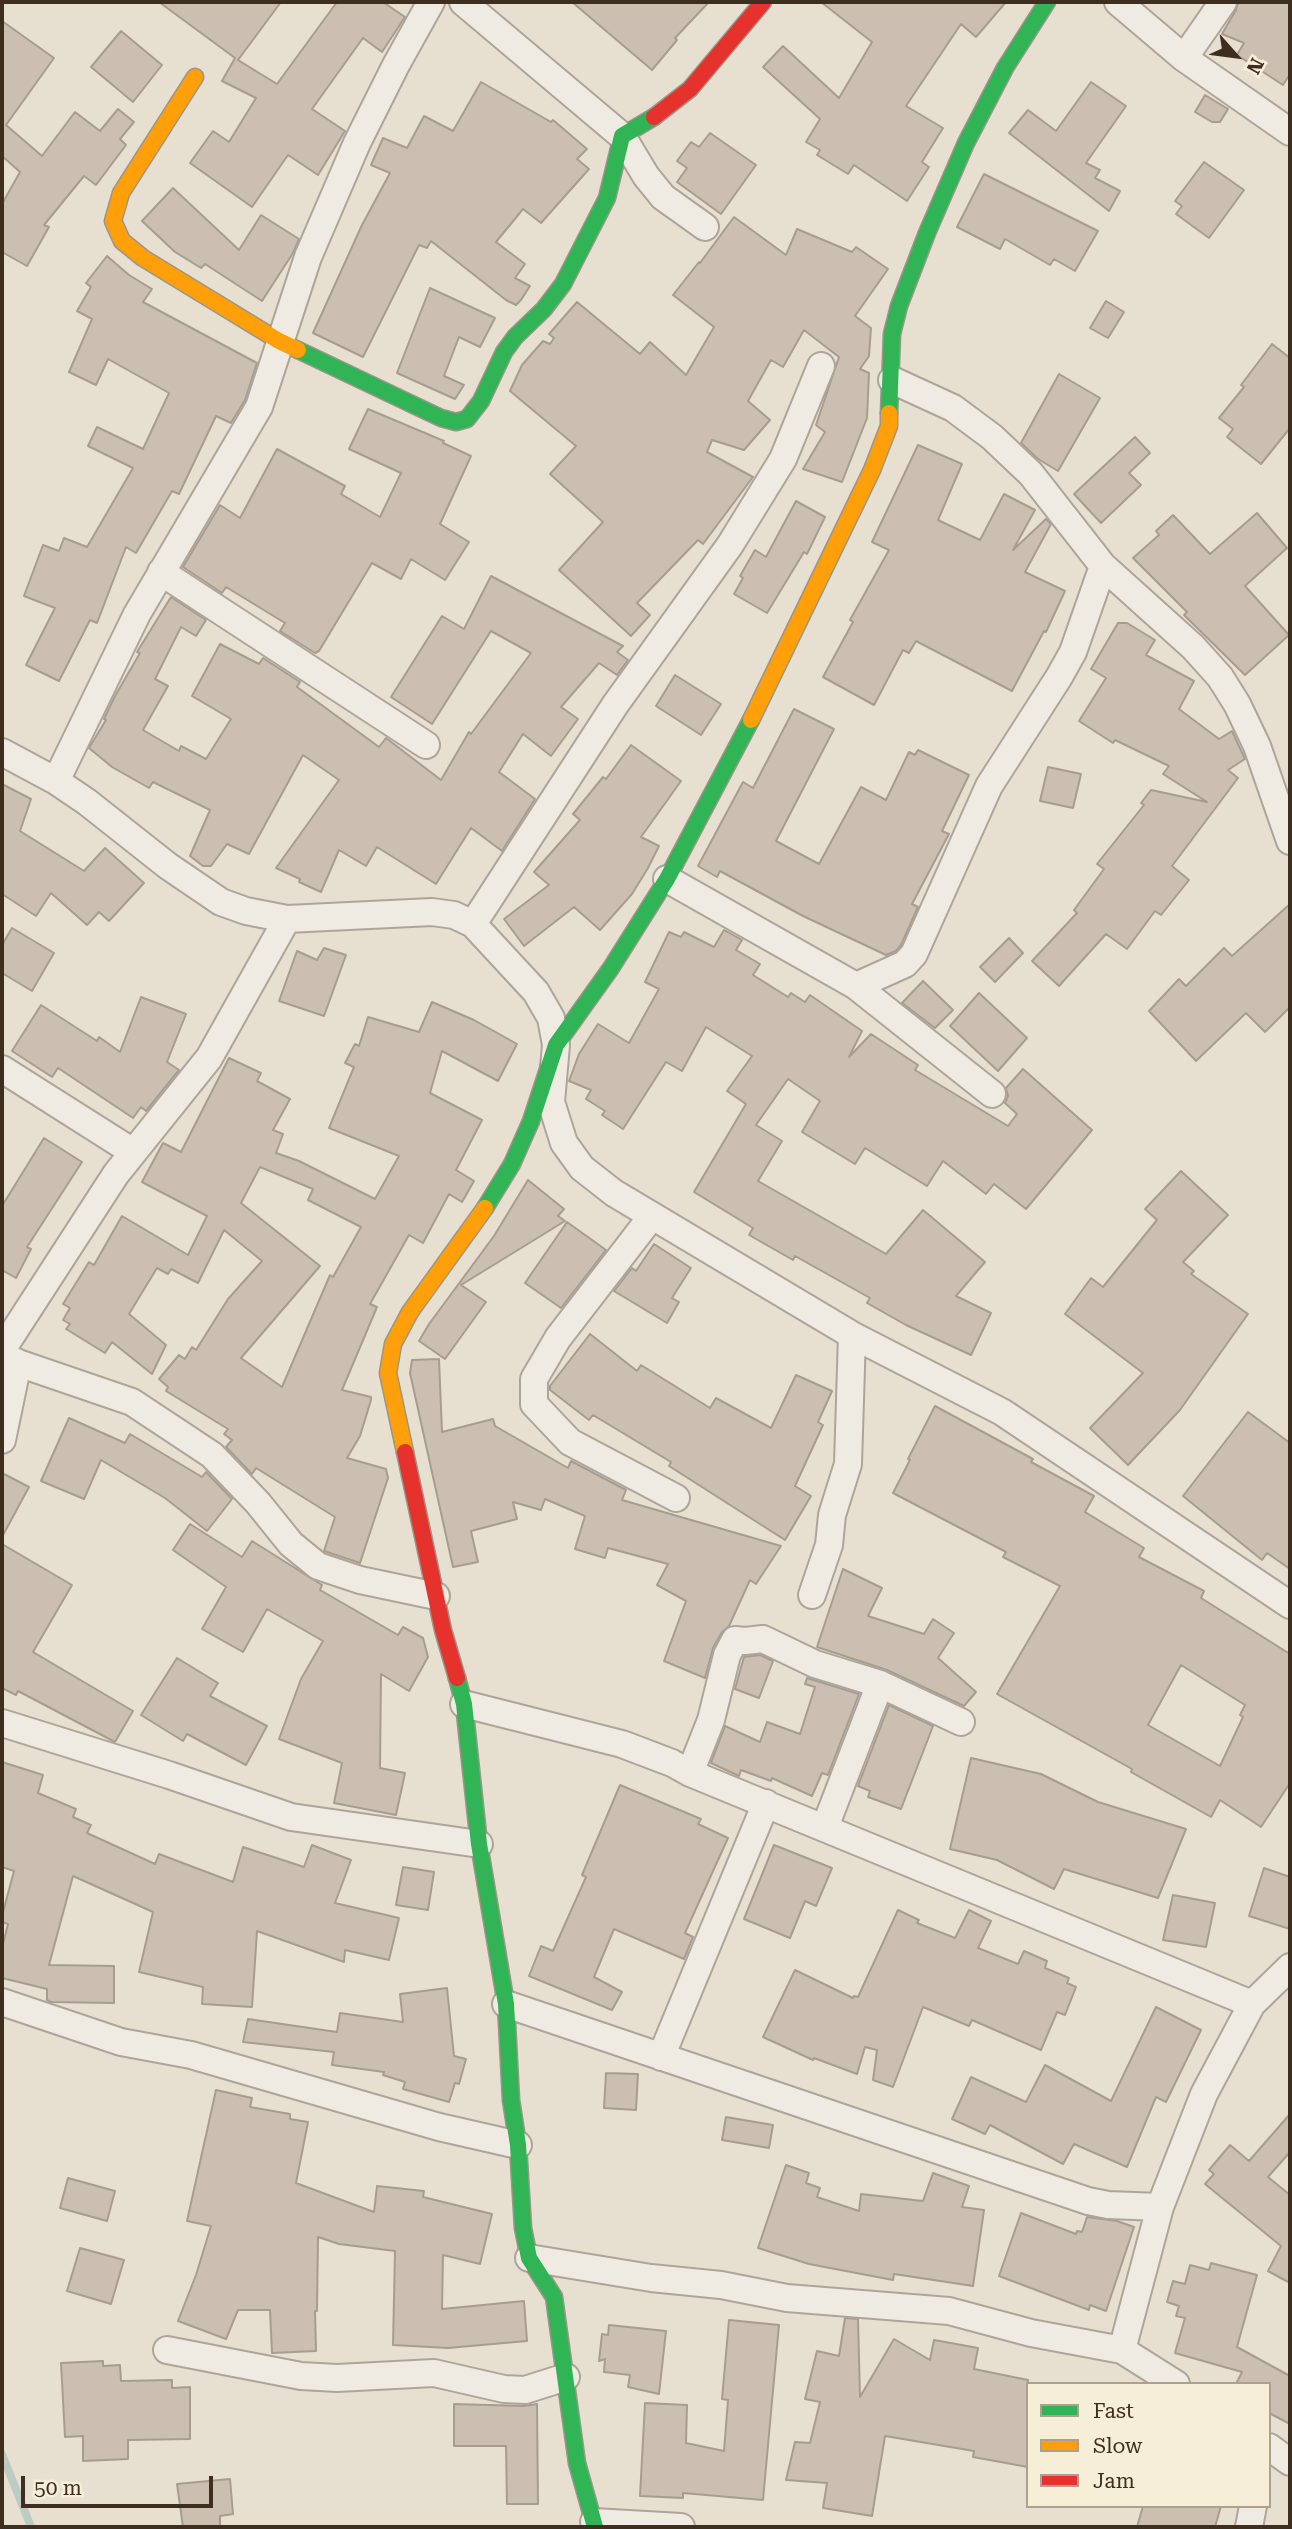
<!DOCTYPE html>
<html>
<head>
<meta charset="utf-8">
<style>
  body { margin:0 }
  #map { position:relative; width:1292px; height:2529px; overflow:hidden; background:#e7e0d1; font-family:"Roboto Serif",serif }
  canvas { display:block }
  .frame { position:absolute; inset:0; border:4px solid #3d2e20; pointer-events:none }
  .legend { position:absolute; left:1026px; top:2382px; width:245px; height:126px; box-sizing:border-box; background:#f7eed8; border:2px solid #ada18e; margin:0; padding:9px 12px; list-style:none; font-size:21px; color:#3d2e20 }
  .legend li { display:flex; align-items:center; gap:14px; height:35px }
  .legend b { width:35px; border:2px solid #ada18e }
  .north { position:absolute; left:1201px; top:21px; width:70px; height:70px; -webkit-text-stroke:5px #f7eed8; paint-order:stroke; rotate:118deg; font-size:19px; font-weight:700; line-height:28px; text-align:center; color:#3d2e20 }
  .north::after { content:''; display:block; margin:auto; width:24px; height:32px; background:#3d2e20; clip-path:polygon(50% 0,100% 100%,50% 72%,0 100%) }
  .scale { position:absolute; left:21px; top:2476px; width:192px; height:32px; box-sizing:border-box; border:4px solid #3d2e20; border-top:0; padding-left:9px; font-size:21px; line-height:24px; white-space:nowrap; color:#3d2e20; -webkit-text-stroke:5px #f7eed8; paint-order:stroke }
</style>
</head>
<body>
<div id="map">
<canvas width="1292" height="2529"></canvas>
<div class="frame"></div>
<ul class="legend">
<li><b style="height:9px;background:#30b455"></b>Fast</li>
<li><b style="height:9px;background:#ff9f0a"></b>Slow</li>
<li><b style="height:9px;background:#e5322d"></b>Jam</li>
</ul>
<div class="north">N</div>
<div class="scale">50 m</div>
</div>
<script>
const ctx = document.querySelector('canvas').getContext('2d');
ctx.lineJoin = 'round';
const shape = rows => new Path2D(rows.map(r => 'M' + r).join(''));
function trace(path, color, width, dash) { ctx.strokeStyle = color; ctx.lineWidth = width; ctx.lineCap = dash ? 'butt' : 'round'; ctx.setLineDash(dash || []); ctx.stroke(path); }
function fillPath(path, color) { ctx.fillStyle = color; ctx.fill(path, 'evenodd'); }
trace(shape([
  [2,2454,31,2527]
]), '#bcccc2', 8);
const building = shape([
  [159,2,281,2,238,60,277,84,337,2,383,2,405,17,382,52,363,38,312,109,345,131,318,175,288,155,252,207,190,163,213,131,229,142,256,98,222,81,235,58,159,2],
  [572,2,709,2,675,38,677,40,652,70,572,2],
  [821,2,1006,2,976,37,961,24,906,106,943,128,922,162,929,167,907,201,854,165,848,174,817,155,820,150,806,142,820,119,763,67,783,46,839,98,872,42,821,2],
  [1238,2,1290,2,1290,74,1283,85,1237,55,1244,43,1222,34,1236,10,1238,2],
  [2,21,54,58,6,125,42,156,75,112,100,131,118,109,134,122,120,139,126,145,96,185,84,176,44,225,49,227,27,266,2,252,2,204,20,172,2,156,2,21],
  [121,31,162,65,133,102,91,67,121,31],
  [481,82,551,122,553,120,587,149,577,159,589,169,541,223,523,209,496,242,525,264,515,278,530,286,521,300,516,305,506,300,431,241,427,248,419,245,363,357,313,333,362,225,390,173,371,165,383,138,407,148,424,116,453,131,481,82],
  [1091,82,1126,106,1086,163,1100,170,1095,178,1120,191,1109,211,1009,133,1028,110,1056,131,1091,82],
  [1205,95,1228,109,1220,122,1212,122,1195,112,1205,95],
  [710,133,756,165,721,214,677,182,687,168,677,161,691,142,699,147,710,133],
  [1204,162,1244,190,1209,238,1176,214,1182,206,1175,201,1204,162],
  [984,174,1098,231,1075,271,1054,259,1050,265,1005,239,1000,249,957,227,984,174],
  [173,188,239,250,261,215,299,239,293,253,262,301,205,264,201,268,175,252,142,221,173,188],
  [734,217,786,255,797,229,852,252,856,247,888,269,855,316,871,328,869,356,860,369,869,373,867,418,842,482,803,469,825,432,816,425,839,357,804,330,783,367,771,360,748,401,770,420,744,450,712,440,707,452,753,477,703,544,698,540,637,603,650,615,631,636,559,570,603,522,550,474,576,446,510,391,522,365,543,341,550,344,554,338,549,334,577,302,640,354,650,342,686,375,714,327,673,295,699,262,700,263,734,217],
  [107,256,129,275,152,289,143,302,257,363,245,400,231,423,216,416,179,494,172,491,136,553,126,547,97,623,90,620,59,681,26,665,55,608,24,596,43,545,59,551,64,538,87,547,133,468,88,446,97,427,143,449,169,393,108,359,96,385,69,372,92,319,77,311,91,287,86,283,107,256],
  [430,288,495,318,480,347,459,337,444,376,464,385,455,399,397,373,430,288],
  [1106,301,1124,312,1108,338,1090,328,1106,301],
  [1272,344,1290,358,1290,428,1261,464,1227,437,1233,429,1219,418,1244,387,1241,385,1272,344],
  [1059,374,1100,398,1058,471,1038,459,1021,443,1059,374],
  [368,409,444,441,443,443,471,456,440,524,469,542,445,580,411,559,401,579,372,563,319,651,315,653,280,631,285,623,226,587,222,593,183,567,220,505,240,518,277,449,345,486,341,494,380,517,401,473,349,449,368,409],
  [1135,437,1150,453,1129,473,1141,485,1101,523,1074,494,1135,437],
  [918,445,962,464,938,520,980,540,1004,494,1035,510,1013,550,1046,519,1051,524,1025,572,1065,591,1046,632,1044,631,1012,691,916,641,909,653,903,650,874,705,823,677,853,622,850,620,889,550,872,542,918,445],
  [796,501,825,517,807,554,804,552,767,613,734,594,743,578,740,576,755,550,766,557,796,501],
  [1257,513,1287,548,1245,586,1289,635,1245,675,1184,615,1187,612,1133,558,1159,535,1156,531,1173,515,1210,554,1257,513],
  [491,576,623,646,617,652,628,660,617,675,599,663,561,707,578,719,551,756,523,734,499,772,535,799,502,851,471,828,436,884,377,847,366,866,339,850,321,892,299,882,300,879,276,868,339,780,303,755,249,854,227,844,211,866,203,866,190,856,210,810,153,782,149,788,112,767,89,748,106,720,104,719,115,696,140,653,137,652,171,597,206,620,196,636,181,627,155,679,168,686,143,730,179,751,181,746,206,759,231,719,192,696,220,644,259,664,263,658,300,682,297,687,379,747,386,738,441,780,469,732,471,734,531,653,491,631,432,724,391,697,442,616,464,629,491,576],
  [1118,623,1127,623,1155,640,1146,655,1194,681,1179,709,1219,739,1232,731,1245,759,1228,770,1238,778,1172,866,1189,880,1161,915,1155,911,1127,949,1106,934,1059,986,1032,961,1077,913,1074,910,1104,869,1097,864,1144,805,1141,803,1151,790,1207,802,1163,774,1169,766,1115,740,1113,743,1079,721,1106,678,1091,669,1118,623],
  [675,675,721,704,701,735,656,706,675,675],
  [794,709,834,729,776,841,819,864,861,787,886,800,909,752,915,755,918,750,969,775,942,831,949,834,912,904,918,907,901,945,896,951,886,955,803,916,720,871,717,877,698,866,743,782,753,788,794,709],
  [631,745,681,781,641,837,659,846,648,868,632,894,600,930,574,907,524,946,504,919,549,885,534,872,580,820,573,814,603,777,606,779,631,745],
  [1048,767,1081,774,1073,808,1040,801,1048,767],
  [2,784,31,799,20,831,84,871,105,848,144,883,109,921,99,912,87,925,51,893,36,916,2,894,2,784],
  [1290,904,1290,1007,1265,1032,1246,1013,1196,1061,1149,1011,1179,979,1186,986,1224,948,1232,956,1290,904],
  [12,928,54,953,32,991,2,973,2,945,12,928],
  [724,930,742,940,736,950,760,964,753,975,788,997,791,993,805,1002,810,995,862,1031,849,1057,871,1034,918,1065,915,1070,1008,1126,1017,1114,1005,1103,1008,1096,1006,1088,1023,1069,1092,1130,1026,1209,994,1184,986,1194,943,1161,927,1186,865,1148,855,1164,802,1132,820,1101,788,1079,756,1125,782,1141,758,1181,886,1254,923,1210,985,1262,956,1296,991,1313,971,1355,906,1325,867,1303,870,1298,795,1256,793,1260,749,1235,753,1228,694,1192,746,1104,727,1091,752,1056,706,1027,682,1071,666,1062,623,1129,602,1115,605,1111,586,1099,591,1090,569,1081,579,1054,598,1024,629,1043,659,989,645,982,669,932,681,937,684,932,714,947,724,930],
  [1009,938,1023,953,995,982,980,967,1009,938],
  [324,948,346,955,324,1016,279,1001,297,951,317,960,324,948],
  [923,981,953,1010,935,1028,902,1003,923,981],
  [979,993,1027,1038,998,1071,950,1026,979,993],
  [141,997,186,1014,167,1062,179,1070,146,1111,141,1107,133,1118,58,1068,52,1077,12,1051,41,1005,97,1041,99,1037,120,1052,141,997],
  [432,1002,474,1020,517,1044,498,1081,442,1051,430,1093,482,1120,456,1170,474,1181,462,1202,449,1194,423,1243,409,1235,370,1304,377,1307,342,1390,371,1397,371,1400,360,1436,347,1458,386,1469,388,1478,360,1563,324,1551,335,1517,256,1468,252,1474,226,1447,232,1440,224,1434,228,1429,166,1391,168,1387,159,1379,179,1355,185,1359,192,1347,196,1350,228,1299,262,1261,224,1230,198,1283,171,1269,168,1274,157,1268,129,1314,166,1345,152,1374,112,1342,105,1353,66,1329,70,1324,63,1320,70,1308,63,1304,89,1262,94,1265,122,1216,188,1255,207,1216,142,1182,163,1143,181,1152,229,1058,261,1073,257,1081,290,1099,273,1130,283,1134,276,1153,299,1161,375,1199,399,1156,329,1128,354,1067,345,1063,355,1044,359,1046,368,1017,419,1032,432,1002],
  [260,1167,313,1189,308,1200,361,1227,333,1277,330,1275,282,1387,241,1358,320,1266,241,1203,260,1167],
  [44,1138,82,1162,27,1247,31,1249,16,1278,2,1270,2,1206,44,1138],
  [1181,1171,1228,1215,1183,1262,1194,1271,1191,1274,1248,1314,1180,1410,1128,1465,1090,1428,1143,1373,1065,1314,1091,1278,1103,1287,1157,1220,1145,1209,1181,1171],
  [528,1180,564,1209,558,1216,565,1221,461,1285,486,1302,445,1359,419,1341,429,1324,494,1236,528,1180],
  [567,1222,606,1250,561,1308,525,1283,567,1222],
  [654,1244,691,1268,672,1298,679,1302,667,1323,614,1291,632,1268,636,1271,654,1244],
  [590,1334,637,1371,641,1365,710,1408,716,1398,771,1428,796,1375,832,1391,818,1422,823,1425,795,1486,811,1496,785,1540,669,1466,671,1462,593,1415,589,1420,550,1390,550,1386,590,1334],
  [439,1359,442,1432,493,1419,495,1426,568,1468,571,1461,626,1490,622,1500,781,1546,756,1584,750,1580,729,1626,722,1632,713,1648,705,1678,664,1661,686,1601,657,1585,668,1564,608,1548,605,1558,575,1549,585,1516,545,1499,541,1510,513,1502,517,1519,471,1531,478,1562,453,1567,410,1373,412,1360,439,1359],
  [935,1406,1033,1459,1031,1462,1094,1496,1085,1512,1144,1548,1139,1557,1204,1591,1201,1598,1290,1654,1290,1783,1261,1827,1220,1800,1211,1817,1131,1772,1132,1769,997,1694,1060,1586,1003,1557,1006,1552,893,1493,910,1460,908,1459,935,1406],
  [1181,1665,1245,1705,1240,1715,1243,1717,1220,1766,1148,1725,1181,1665],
  [1248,1412,1290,1443,1290,1569,1267,1553,1262,1560,1183,1496,1248,1412],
  [69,1418,125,1443,130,1434,202,1477,206,1472,232,1499,207,1531,165,1498,101,1460,84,1499,41,1481,69,1418],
  [2,1473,29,1487,2,1537,2,1473],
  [190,1524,242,1557,252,1541,322,1585,320,1590,398,1635,403,1627,423,1638,428,1657,409,1691,381,1674,380,1768,405,1773,396,1815,334,1803,342,1763,279,1739,301,1679,323,1641,267,1609,243,1652,202,1629,226,1587,173,1550,190,1524],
  [2,1544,72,1585,33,1652,133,1711,115,1742,18,1691,16,1695,2,1688,2,1544],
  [843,1569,882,1588,868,1616,924,1634,933,1619,954,1633,938,1658,976,1692,964,1706,887,1670,817,1647,843,1569],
  [760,1655,773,1661,759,1698,735,1689,744,1657,760,1655],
  [177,1658,218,1683,210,1696,267,1726,246,1765,187,1734,183,1741,141,1715,177,1658],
  [807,1678,859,1694,828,1775,822,1773,812,1796,772,1778,771,1781,741,1770,739,1776,711,1763,725,1726,760,1742,767,1722,800,1734,815,1687,805,1684,807,1678],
  [889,1705,933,1726,901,1809,868,1797,870,1791,858,1786,889,1705],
  [971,1758,1041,1774,1098,1802,1186,1829,1158,1898,1064,1869,1054,1889,997,1860,950,1849,971,1758],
  [2,1762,43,1775,38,1793,76,1809,73,1817,91,1825,87,1833,155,1864,159,1854,233,1882,243,1847,304,1867,312,1845,351,1860,335,1903,399,1918,389,1960,345,1950,344,1962,257,1931,252,2007,202,2004,203,1987,139,1972,153,1912,73,1876,49,1965,114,1966,114,2003,51,2002,47,2000,47,1989,2,1978,2,1948,8,1924,2,1922,2,1916,14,1871,2,1867,2,1762],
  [620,1785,701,1819,698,1824,728,1838,685,1933,693,1937,684,1959,614,1929,594,1977,622,1992,612,2010,529,1976,541,1946,553,1951,586,1877,582,1875,620,1785],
  [774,1845,832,1868,816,1906,805,1901,790,1938,744,1919,774,1845],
  [403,1867,434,1872,428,1910,396,1905,403,1867],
  [1264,1868,1290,1877,1290,1929,1249,1916,1264,1868],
  [1173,1895,1215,1903,1206,1947,1163,1940,1173,1895],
  [898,1910,919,1920,917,1923,955,1938,969,1910,991,1921,978,1948,1018,1964,1024,1951,1047,1961,1045,1968,1069,1978,1067,1983,1076,1987,1065,2015,1057,2012,1041,2050,972,2020,969,2026,923,2007,893,2087,873,2080,877,2050,865,2047,857,2074,814,2058,813,2060,763,2037,795,1970,853,1998,854,1996,858,1997,898,1910],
  [447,1988,454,2056,466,2059,459,2084,455,2083,449,2102,403,2089,405,2082,383,2075,384,2072,332,2065,334,2052,243,2042,248,2019,337,2032,340,2013,403,2022,400,1994,447,1988],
  [1156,2007,1201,2030,1166,2102,1156,2097,1127,2167,1074,2144,1063,2164,990,2125,985,2134,952,2119,971,2077,1026,2102,1045,2065,1111,2101,1156,2007],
  [606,2073,638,2074,636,2110,604,2108,606,2073],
  [216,2090,252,2098,250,2107,290,2114,290,2119,308,2122,296,2183,374,2212,377,2186,424,2191,423,2197,492,2214,480,2264,443,2255,442,2309,524,2301,527,2341,448,2348,393,2345,395,2251,339,2244,318,2237,317,2311,315,2311,316,2351,272,2353,270,2310,238,2310,226,2339,178,2321,196,2275,211,2226,187,2221,216,2090],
  [1290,2114,1290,2152,1268,2177,1290,2195,1290,2283,1268,2271,1281,2246,1205,2184,1214,2174,1209,2170,1230,2145,1249,2161,1290,2114],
  [726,2117,773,2125,769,2148,722,2140,726,2117],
  [786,2165,809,2173,806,2183,820,2188,817,2197,859,2211,861,2194,923,2201,933,2173,969,2186,962,2207,984,2210,973,2286,894,2274,893,2280,809,2264,758,2248,786,2165],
  [68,2178,115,2191,107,2221,60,2208,68,2178],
  [1021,2213,1076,2234,1077,2231,1082,2232,1087,2217,1117,2221,1134,2227,1106,2311,1090,2305,1089,2310,999,2276,1021,2213],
  [80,2248,124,2260,111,2304,67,2291,80,2248],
  [1211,2263,1257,2275,1237,2347,1290,2376,1290,2424,1269,2413,1269,2384,1236,2384,1242,2372,1175,2353,1185,2318,1176,2316,1179,2306,1167,2302,1173,2281,1185,2284,1190,2265,1209,2270,1211,2263],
  [845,2318,858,2319,860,2397,894,2339,930,2360,934,2340,978,2348,974,2369,1028,2380,1028,2467,973,2457,974,2451,885,2436,872,2516,823,2508,827,2483,786,2480,795,2442,810,2443,820,2402,805,2399,817,2351,839,2356,845,2318],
  [729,2320,779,2325,763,2500,683,2493,683,2498,640,2496,645,2403,687,2405,686,2443,724,2451,728,2400,722,2399,729,2320],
  [609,2325,666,2331,659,2394,628,2387,630,2375,604,2372,605,2359,599,2361,602,2334,608,2335,609,2325],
  [103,2361,103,2366,120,2365,121,2381,172,2380,172,2388,190,2387,190,2439,128,2440,128,2459,83,2461,83,2436,65,2437,61,2363,103,2361],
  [454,2404,524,2406,537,2404,538,2504,507,2504,506,2446,454,2446,454,2404],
  [230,2479,233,2514,220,2516,220,2527,183,2527,177,2484,230,2479],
  [1143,2506,1221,2506,1215,2527,1137,2527,1143,2506]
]);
fillPath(building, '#cbbfb2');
trace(building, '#a89c90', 2);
const street = shape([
  [463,2,622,136,646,176,663,197,705,227],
  [1118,2,1184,58,1290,132],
  [1184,58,1223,2],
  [892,380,953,408,992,437,1031,474,1103,566,1193,647,1220,677,1237,704,1257,746,1290,841],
  [161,572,426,745],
  [2,752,56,781,87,802,168,866,221,902,246,911,287,919,432,912,454,915,473,924,536,992,551,1018,556,1045,551,1102,564,1143,582,1168,614,1193,852,1335,1002,1412,1290,1605],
  [56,781,137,614,259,407,308,257,357,143,396,65,431,2],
  [667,879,856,986,992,1094],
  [473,924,615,705,730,545,783,459,821,366],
  [856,986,905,964,914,954,989,786,1059,677,1073,652,1103,566],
  [2,1069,133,1152],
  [652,1216,558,1338,534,1379,534,1404,570,1442,676,1498],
  [2,1350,116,1174,209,1058,287,919],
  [2,1355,18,1363,132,1402,212,1455,258,1503,291,1544,318,1566,360,1580,436,1596],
  [2,1440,18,1363],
  [812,1595,829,1545,832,1515,848,1464,852,1335],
  [464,1704,622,1744,672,1763,690,1773,1252,2004],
  [2,1723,169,1775,291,1817,479,1844],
  [690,1773,711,1720,727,1655,735,1640,745,1641,763,1639,815,1664,880,1684,961,1722],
  [825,1827,880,1684],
  [2,2002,121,2042,191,2055,439,2127,518,2145],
  [506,2004,1088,2201,1108,2205,1160,2207],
  [661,2057,766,1803],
  [529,2258,651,2278,721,2285,787,2298,949,2311,1031,2333,1122,2350,1176,2384],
  [167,2350,301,2376,337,2378,434,2373,504,2389,525,2390,566,2377],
  [1122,2350,1160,2207,1204,2094,1252,2004,1290,1967],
  [1269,2447,1290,2462],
  [594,2522,681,2527],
  [1249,2527,1253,2506]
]);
const fast = shape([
  [298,350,441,418,456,422,467,419,481,401,504,352,515,337,544,309,563,284,607,198,622,136,654,117],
  [889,413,892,334,899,306,927,233,966,143,1005,68,1047,2],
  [485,1208,512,1164,531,1121,556,1045,611,968,667,879,751,720],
  [457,1678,464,1704,479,1844,506,2004,511,2100,518,2145,523,2228,529,2258,554,2297,577,2463,595,2527]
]);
const slow = shape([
  [195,77,121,193,113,221,122,241,143,258,279,341,298,350],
  [751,720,872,470,889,426,889,413],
  [405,1452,388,1373,393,1344,410,1312,485,1208]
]);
const jam = shape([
  [654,117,690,89,763,2],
  [405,1452,443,1630,457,1678]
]);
trace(street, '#ada599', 30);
trace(fast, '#9c958a', 19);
trace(slow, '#9c958a', 19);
trace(jam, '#9c958a', 19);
trace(street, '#efebe3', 26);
trace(fast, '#30b455', 16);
trace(slow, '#ff9f0a', 16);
trace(jam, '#e5322d', 16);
</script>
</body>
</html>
